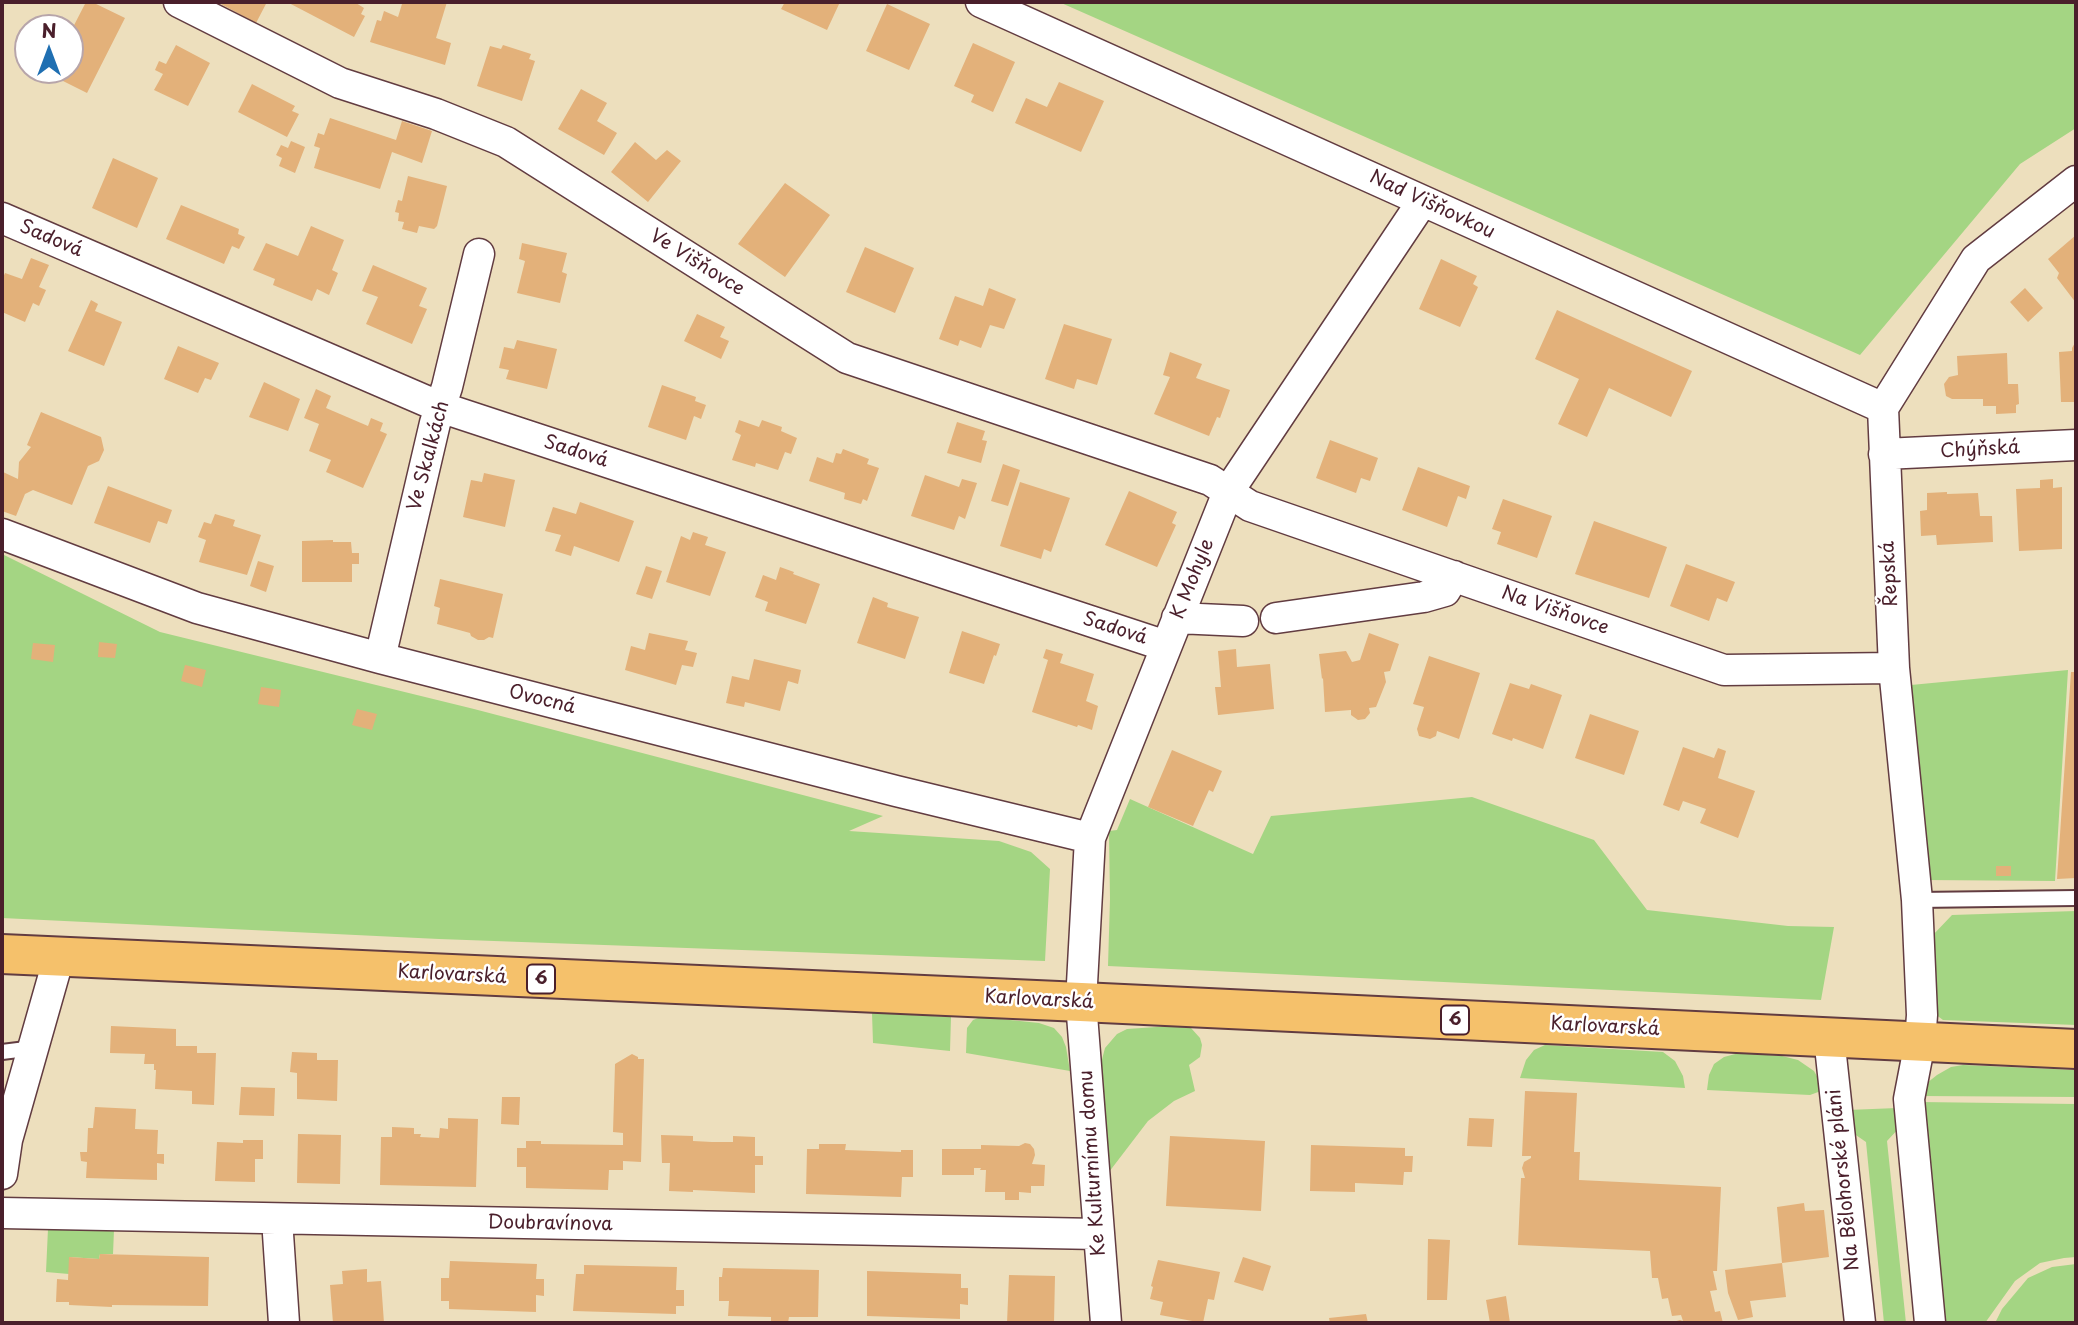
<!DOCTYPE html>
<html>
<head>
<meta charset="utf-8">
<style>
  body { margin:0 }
  #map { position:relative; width:2078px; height:1325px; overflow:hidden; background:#eddfbd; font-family:"Playpen Sans",sans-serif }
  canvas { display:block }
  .frame { position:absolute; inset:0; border:4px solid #4a1f2b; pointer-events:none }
  .north { position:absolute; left:14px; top:14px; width:70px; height:70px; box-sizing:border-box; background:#fff; border:2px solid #b7a5aa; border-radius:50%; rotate:0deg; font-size:19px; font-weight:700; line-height:28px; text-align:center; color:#4a1f2b }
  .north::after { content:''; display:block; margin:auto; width:24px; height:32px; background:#1f6fb2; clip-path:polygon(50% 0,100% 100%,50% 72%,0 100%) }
</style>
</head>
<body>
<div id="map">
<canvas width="2078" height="1325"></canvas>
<div class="frame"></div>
<div class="north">N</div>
</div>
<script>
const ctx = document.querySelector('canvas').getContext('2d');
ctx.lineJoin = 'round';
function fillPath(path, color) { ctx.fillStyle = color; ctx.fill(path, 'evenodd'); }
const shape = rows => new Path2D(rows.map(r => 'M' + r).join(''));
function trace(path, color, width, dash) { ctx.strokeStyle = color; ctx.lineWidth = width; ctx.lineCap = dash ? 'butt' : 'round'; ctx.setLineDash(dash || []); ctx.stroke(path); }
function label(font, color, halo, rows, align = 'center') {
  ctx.font = font + ' "Playpen Sans",sans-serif'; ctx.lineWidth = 5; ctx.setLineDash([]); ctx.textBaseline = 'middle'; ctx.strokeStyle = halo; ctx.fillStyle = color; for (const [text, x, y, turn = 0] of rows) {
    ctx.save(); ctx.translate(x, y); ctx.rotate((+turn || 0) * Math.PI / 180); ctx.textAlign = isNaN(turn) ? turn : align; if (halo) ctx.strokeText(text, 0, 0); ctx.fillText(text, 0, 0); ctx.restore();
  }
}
fillPath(shape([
  [1059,2,2076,2,2076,128,2020,164,1860,355],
  [2,554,160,632,474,709,883,816,849,831,999,841,1031,852,1050,869,1045,961,439,939,2,918],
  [2068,670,2055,881,1925,880,1911,685],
  [1472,797,1594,840,1647,910,1788,926,1834,927,1821,1000,1108,966,1110,899,1109,831,1117,830,1130,799,1253,854,1271,816],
  [2076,911,2076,1025,1943,1020,1935,1014,1932,936,1952,915],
  [872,1013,951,1017,950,1051,873,1043],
  [981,1017,1039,1023,1054,1028,1062,1037,1066,1047,1070,1071,966,1053,967,1028,973,1020],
  [1171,1026,1191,1028,1200,1038,1202,1045,1200,1057,1189,1065,1195,1091,1174,1101,1148,1121,1109,1172,1099,1071,1105,1048,1117,1034,1127,1029],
  [1545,1045,1663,1052,1675,1061,1683,1076,1685,1088,1520,1078,1526,1060,1534,1050],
  [1739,1053,1782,1056,1798,1060,1814,1071,1819,1080,1821,1091,1810,1095,1707,1090,1709,1075,1714,1064,1724,1057],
  [1963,1065,2076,1070,2076,1097,1921,1096,1927,1083,1937,1075,1951,1067],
  [1920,1102,2076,1104,2076,1257,2064,1258,2040,1263,2015,1281,1985,1323,1942,1323],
  [1897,1108,1901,1126,1887,1141,1906,1323,1884,1323,1866,1142,1850,1131,1848,1110],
  [48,1229,114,1230,113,1254,100,1254,99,1259,69,1257,69,1274,46,1272],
  [2076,1264,2076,1323,1995,1323,2002,1309,2028,1278,2052,1267]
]), '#a4d583');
fillPath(shape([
  [86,2,92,2,125,18,87,93,49,74,51,70,70,70,70,33],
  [222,2,267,2,256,23,221,4],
  [287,2,357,2,356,3,364,8,361,14,365,16,354,37],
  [396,2,447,2,436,38,451,43,445,65,370,42,377,20,381,21,384,11,398,17,402,4],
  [785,2,840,2,827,30,781,9],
  [887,4,930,24,909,70,866,51],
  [973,43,1015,62,993,112,971,102,974,95,954,86],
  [176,45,210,63,188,106,154,90,163,74,155,70,159,61,166,64],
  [503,45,531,54,529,59,535,61,522,101,477,86,490,46,501,49],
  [1059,82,1104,101,1081,152,1015,123,1026,98,1047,107],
  [252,84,295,106,292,111,299,114,287,137,238,112],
  [581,89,607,103,597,121,617,133,604,155,558,129],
  [330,118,396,140,402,121,432,131,422,163,392,152,380,189,314,168,320,148,314,146,318,133,324,135],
  [291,141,305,147,295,173,279,166,282,158,276,155,281,145,288,148],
  [635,142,656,160,667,150,681,161,648,202,611,172],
  [113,158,158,178,137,228,92,208],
  [408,176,447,186,437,226,434,229,419,226,417,233,402,229,404,222,398,221,399,213,395,212,398,200,402,201],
  [785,183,830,215,785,277,738,244],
  [181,205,239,229,238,234,245,237,239,249,232,246,224,264,166,239],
  [311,226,344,240,332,270,338,273,329,295,317,289,312,301,273,285,275,279,253,270,266,243,298,256],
  [2076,235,2076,303,2057,278,2059,273,2048,259],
  [522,243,567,253,562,272,567,274,560,303,517,293,525,261,519,259],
  [865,247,914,268,895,313,846,292],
  [31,258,49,265,39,287,46,290,39,306,33,303,25,322,2,312,2,280,5,273,22,279],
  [1441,259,1477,276,1473,284,1478,287,1460,327,1419,309],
  [373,265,427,288,419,306,427,309,412,344,366,324,378,297,362,291],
  [989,288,1016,299,1004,329,990,325,981,348,960,340,958,346,939,339,955,296,983,306],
  [2025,288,2043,308,2028,322,2010,302],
  [91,300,98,304,95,311,122,322,104,366,68,351],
  [1557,310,1692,371,1671,417,1609,388,1587,437,1558,424,1579,379,1535,359],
  [697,314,725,327,720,337,729,341,721,359,684,341],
  [1064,324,1112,339,1097,385,1077,379,1074,389,1045,379],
  [517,340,557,349,547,389,506,379,509,370,499,368,504,347,514,349],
  [2076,341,2076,402,2061,402,2059,352,2072,351,2072,348],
  [178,346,219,363,211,380,205,378,198,393,164,379],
  [1170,352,1202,364,1196,378,1230,390,1220,418,1217,417,1209,436,1154,414,1170,377,1163,375],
  [2007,353,2008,384,2018,384,2019,404,2016,405,2016,413,1996,414,1996,406,1983,406,1983,399,1952,399,1946,396,1944,384,1949,377,1958,375,1957,356],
  [264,382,300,399,288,431,249,417],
  [662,385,696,397,695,401,706,405,701,419,694,416,686,440,648,427],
  [316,389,331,396,326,408,368,426,371,418,383,423,380,431,387,434,363,488,326,472,331,460,309,451,319,424,304,418],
  [41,412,101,437,104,450,99,461,88,466,72,505,33,490,25,494,16,516,2,511,2,474,3,472,18,479,19,462,31,447,27,445],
  [739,420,759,427,762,420,782,427,781,431,797,438,791,454,785,452,778,470,756,463,755,467,732,460,741,435,735,432],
  [957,422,985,431,982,440,987,441,981,463,947,453],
  [1330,440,1378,458,1370,481,1361,478,1356,493,1316,478],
  [843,449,869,459,867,464,879,468,867,501,863,499,861,504,844,499,845,493,809,481,817,457,833,463,836,453,841,454],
  [1003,464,1020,470,1008,506,991,501],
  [1418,467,1470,486,1466,499,1458,496,1447,527,1402,510],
  [484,473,515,480,505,527,463,517,471,480,482,482],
  [925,475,959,487,962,479,977,483,965,519,959,516,954,530,911,516],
  [2053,479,2053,488,2062,487,2062,549,2019,551,2016,489,2040,488,2040,480],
  [1020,482,1070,498,1051,552,1044,549,1041,559,1000,546],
  [108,486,172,510,167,524,158,521,150,543,94,523],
  [1129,491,1177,512,1172,523,1176,525,1157,567,1105,545],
  [1947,492,1947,494,1978,493,1980,516,1992,516,1993,542,1937,545,1936,535,1921,536,1920,511,1927,510,1927,493],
  [1503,499,1552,516,1537,558,1497,544,1501,532,1492,529],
  [580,502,634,521,619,562,574,546,571,556,555,551,561,535,545,531,553,507,576,514],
  [215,514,235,520,233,526,261,535,247,575,199,562,206,540,198,537,204,522,211,524],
  [1594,521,1667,547,1649,598,1575,574],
  [693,532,708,537,705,545,726,552,710,596,666,582,681,536,690,540],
  [333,540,333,542,351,542,352,553,359,553,359,564,352,564,352,582,302,582,302,541],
  [258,561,274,566,266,592,250,586],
  [1686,564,1735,582,1727,602,1717,598,1709,621,1670,606],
  [646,566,662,571,652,599,636,594],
  [780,567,794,572,793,574,820,584,806,624,765,611,768,602,755,597,763,575,776,580],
  [440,579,503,594,493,638,489,637,484,640,478,640,471,636,470,633,437,624,440,608,434,606],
  [873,597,888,603,887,607,919,617,905,659,857,643],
  [962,631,1000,644,996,656,994,655,984,684,949,673],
  [649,633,688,641,685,650,697,653,693,667,682,665,676,685,625,670,631,646,645,650],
  [1369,633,1399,644,1390,671,1384,672,1386,682,1376,707,1369,708,1370,713,1365,719,1358,720,1351,715,1351,710,1325,712,1323,678,1322,679,1319,654,1346,651,1352,662,1360,660],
  [99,642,117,644,115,658,98,657],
  [33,643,55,645,53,662,31,659],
  [1046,649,1063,654,1060,663,1094,674,1086,701,1098,706,1092,730,1078,725,1077,727,1032,712,1048,660,1043,658],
  [1236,649,1237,667,1270,664,1274,709,1218,715,1215,687,1221,687,1218,651],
  [1429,656,1480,673,1459,739,1437,731,1436,736,1430,739,1419,736,1417,729,1424,707,1413,704],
  [754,659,801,670,798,684,788,681,780,711,745,702,744,707,726,703,732,676,749,680],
  [185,665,206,670,202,687,181,681],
  [2071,672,2076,672,2076,878,2057,879],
  [1510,683,1529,689,1531,684,1562,695,1543,749,1513,738,1512,741,1492,734],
  [261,687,281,690,279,707,258,704],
  [357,709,377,714,372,730,352,725],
  [1590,714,1639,731,1624,775,1575,758],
  [1683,747,1714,758,1718,748,1726,751,1718,778,1755,791,1738,838,1700,823,1706,809,1683,801,1679,811,1663,805],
  [1172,750,1222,771,1213,792,1209,790,1193,826,1148,807],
  [1996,866,2011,866,2011,876,1996,876],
  [111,1026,176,1029,176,1046,197,1046,197,1053,216,1053,214,1105,192,1104,192,1091,155,1089,156,1070,154,1070,154,1064,144,1064,145,1054,110,1053],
  [292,1052,317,1053,317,1060,338,1060,337,1101,297,1099,297,1073,290,1072],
  [632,1054,638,1057,638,1059,644,1059,641,1162,623,1161,623,1170,609,1170,608,1190,526,1188,526,1167,517,1167,517,1148,526,1148,526,1141,541,1141,541,1144,623,1145,623,1133,613,1132,615,1064],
  [241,1087,275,1088,274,1116,239,1115],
  [1525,1091,1577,1093,1574,1152,1580,1152,1579,1180,1721,1187,1717,1271,1713,1271,1717,1290,1710,1291,1715,1312,1720,1311,1723,1323,1669,1323,1680,1320,1683,1321,1681,1315,1672,1316,1668,1298,1662,1299,1658,1278,1652,1278,1650,1251,1518,1245,1521,1178,1525,1178,1522,1168,1524,1162,1531,1158,1531,1156,1522,1156],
  [502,1097,520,1097,519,1125,501,1124],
  [95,1107,136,1109,135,1129,158,1130,157,1154,164,1154,164,1164,157,1163,157,1180,86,1178,87,1162,81,1161,80,1152,87,1152,88,1128,93,1128],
  [448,1118,478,1119,476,1187,380,1185,381,1137,392,1137,392,1127,414,1128,414,1134,421,1134,420,1137,439,1138,440,1128,448,1129],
  [1469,1118,1494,1119,1492,1147,1467,1146],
  [298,1134,341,1135,340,1184,297,1183],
  [661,1135,693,1136,693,1141,712,1142,733,1142,733,1136,755,1137,755,1156,763,1156,763,1165,755,1165,755,1193,693,1190,693,1192,669,1191,670,1163,662,1163],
  [1170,1136,1265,1141,1261,1211,1166,1206],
  [243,1140,263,1140,263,1159,255,1159,255,1182,215,1181,217,1142,243,1143],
  [1025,1143,1030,1144,1034,1149,1035,1155,1032,1164,1045,1165,1044,1186,1031,1186,1031,1193,1019,1192,1019,1200,1005,1200,1005,1192,985,1192,986,1170,980,1170,981,1168,974,1168,974,1175,942,1175,942,1149,981,1149,981,1145,1019,1146],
  [819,1144,846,1144,845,1150,901,1152,901,1150,913,1150,913,1177,902,1177,901,1197,806,1194,807,1149,819,1149],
  [1311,1145,1405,1148,1405,1156,1413,1156,1412,1172,1404,1172,1403,1185,1355,1183,1355,1192,1310,1191],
  [1804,1203,1805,1211,1824,1210,1829,1257,1782,1263,1777,1207],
  [1428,1239,1450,1240,1447,1300,1427,1300],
  [100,1254,209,1257,208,1306,112,1305,112,1307,69,1305,69,1302,56,1302,57,1279,68,1280,69,1257,99,1259],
  [1243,1257,1271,1266,1263,1291,1234,1282],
  [1158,1260,1220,1272,1214,1300,1208,1299,1203,1323,1160,1315,1163,1302,1150,1299,1153,1287,1151,1286],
  [450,1261,537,1264,536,1279,544,1279,544,1296,536,1295,536,1312,449,1309,449,1301,441,1301,441,1278,449,1278],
  [1782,1263,1786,1297,1750,1301,1753,1317,1738,1320,1728,1293,1725,1270],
  [584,1265,677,1267,676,1290,684,1290,684,1306,676,1306,676,1314,573,1311,576,1274,584,1274],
  [723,1268,819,1270,818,1317,789,1317,788,1323,771,1323,771,1317,728,1316,729,1301,719,1301,719,1277,722,1277],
  [367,1269,367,1282,381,1281,384,1323,333,1323,330,1285,343,1284,342,1271],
  [867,1271,961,1274,961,1288,968,1288,968,1305,960,1304,960,1319,867,1316],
  [1009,1275,1055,1276,1054,1323,1007,1323],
  [1506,1296,1510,1323,1490,1323,1486,1300],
  [1366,1314,1368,1323,1330,1323,1329,1318]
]), '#e3b17a');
const lane = shape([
  [1917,900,2076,898],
  [2,1052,34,1048]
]);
const street = shape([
  [179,2,340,83,436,114,506,142,847,358,1210,480,1250,506,1724,670,1894,668],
  [981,2,1883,408],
  [2,218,440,407,1166,646],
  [1884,454,2076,445],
  [2,534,197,608,380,658,896,791,1090,838],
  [1177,618,1243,621],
  [1276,618,1424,597,1445,591,1454,576],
  [380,658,435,423,447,387,479,254],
  [1829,1037,1860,1323],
  [2,1174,7,1140,59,957],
  [2,1213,1098,1234],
  [277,1219,284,1323],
  [1106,1323,1081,1002,1090,838,1228,492,1422,202],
  [1930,1323,1909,1099,1920,1042,1922,1015,1917,900,1894,668,1883,408,1976,259,2076,181]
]);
const primary = shape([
  [2,954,1081,1002,2076,1049]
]);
trace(lane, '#623c41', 18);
trace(street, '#623c41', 33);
trace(primary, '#623c41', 42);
trace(lane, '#fff', 14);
trace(street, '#fff', 30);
trace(primary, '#f5c16b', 38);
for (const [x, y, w] of [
  [541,979,28],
  [1455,1020,28]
]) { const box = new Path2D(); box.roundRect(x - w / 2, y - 14.5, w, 29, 5); ctx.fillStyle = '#fff'; ctx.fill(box); trace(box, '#4a1f2b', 2); }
label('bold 18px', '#4a1f2b', null, [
  ["6",541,979],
  ["6",1455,1020]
]);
label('19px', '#4a1f2b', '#fff', [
  ["Nad Višňovkou",1432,205,25],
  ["Sadová",51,239,23],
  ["Ve Višňovce",697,263,32],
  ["Chýňská",1980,450,-3],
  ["Sadová",576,452,18],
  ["Ve Skalkách",429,456,-75],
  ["Řepská",1890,574,-93],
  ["K Mohyle",1193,579,-68],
  ["Na Višňovce",1555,611,19],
  ["Sadová",1115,629,18],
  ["Ovocná",542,700,14],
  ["Karlovarská",452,975,3],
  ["Karlovarská",1039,1000,3],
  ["Karlovarská",1605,1027,3],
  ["Ke Kulturnímu domu",1093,1163,-94],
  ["Na Bělohorské pláni",1844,1180,-96],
  ["Doubravínova",550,1224,1]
]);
</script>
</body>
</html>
